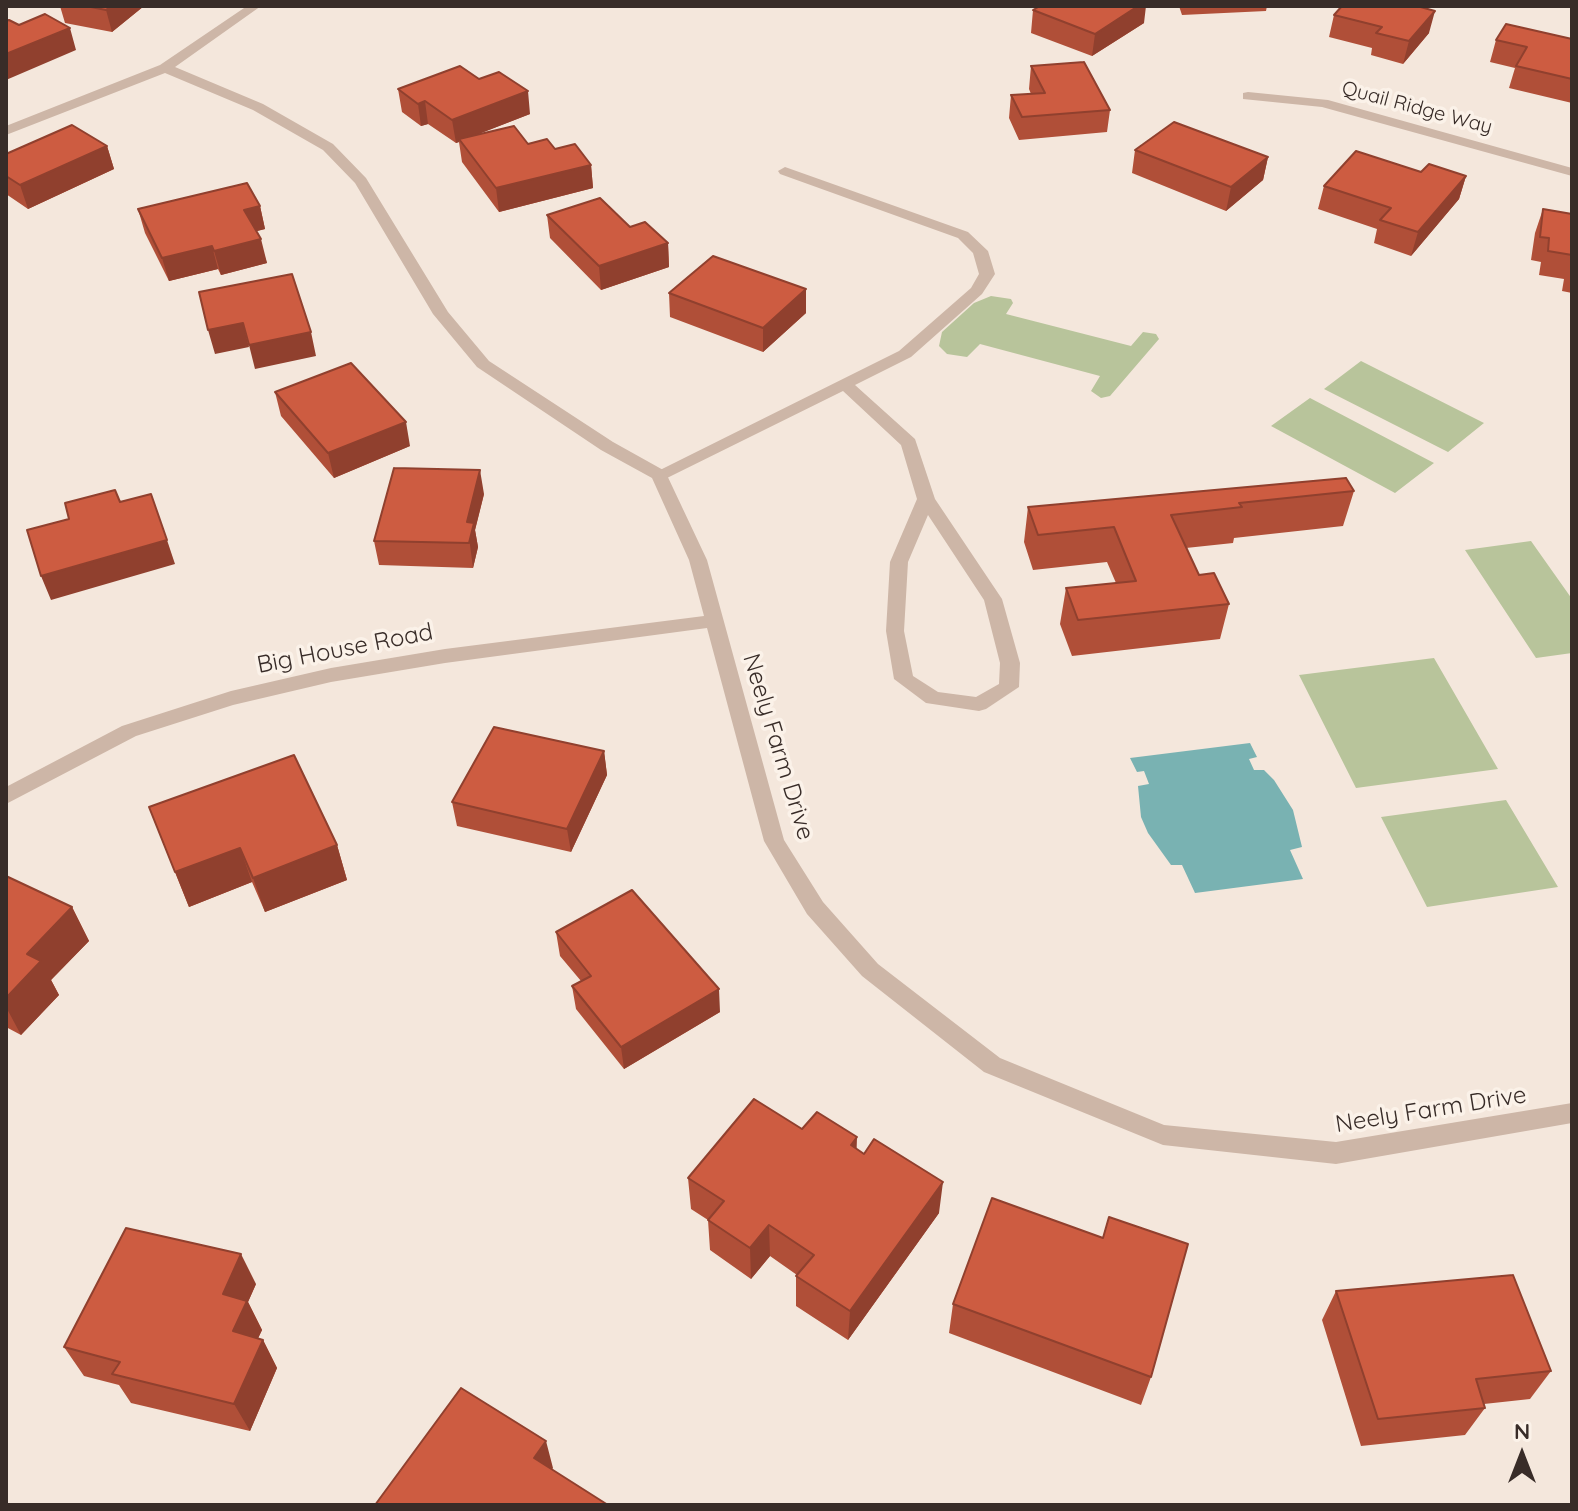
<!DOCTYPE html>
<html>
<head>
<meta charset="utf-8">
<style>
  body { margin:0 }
  #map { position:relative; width:1578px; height:1511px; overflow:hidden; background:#f4e7dc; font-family:Quicksand,sans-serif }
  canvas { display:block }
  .frame { position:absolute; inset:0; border:8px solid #382c28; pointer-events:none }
  .north { position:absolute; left:1482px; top:1415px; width:80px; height:80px; -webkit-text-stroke:6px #fbf2e9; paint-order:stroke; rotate:0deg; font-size:22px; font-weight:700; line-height:32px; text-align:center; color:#382c28 }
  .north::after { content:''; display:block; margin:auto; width:28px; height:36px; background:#382c28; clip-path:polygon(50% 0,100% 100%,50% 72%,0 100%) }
</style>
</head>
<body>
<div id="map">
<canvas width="1578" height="1511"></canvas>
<div class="frame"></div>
<div class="north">N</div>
</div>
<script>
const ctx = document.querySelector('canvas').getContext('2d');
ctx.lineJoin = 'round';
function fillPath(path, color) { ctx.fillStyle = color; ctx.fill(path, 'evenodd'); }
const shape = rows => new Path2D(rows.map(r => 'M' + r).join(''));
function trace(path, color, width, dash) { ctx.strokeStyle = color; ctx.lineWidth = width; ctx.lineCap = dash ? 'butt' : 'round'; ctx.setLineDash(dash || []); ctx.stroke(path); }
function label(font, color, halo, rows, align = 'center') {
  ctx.font = font + ' Quicksand,sans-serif'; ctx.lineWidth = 7; ctx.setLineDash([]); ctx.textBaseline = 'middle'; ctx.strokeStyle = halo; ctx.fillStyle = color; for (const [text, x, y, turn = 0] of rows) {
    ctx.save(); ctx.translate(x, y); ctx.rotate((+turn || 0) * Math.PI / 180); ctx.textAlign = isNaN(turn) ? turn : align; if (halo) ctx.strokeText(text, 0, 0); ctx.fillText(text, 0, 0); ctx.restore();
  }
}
fillPath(shape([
  [991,296,1011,299,1013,303,1006,314,1131,346,1143,332,1156,334,1159,339,1110,396,1101,398,1091,391,1100,376,980,344,967,357,947,354,939,346,942,332,974,303],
  [1361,361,1484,423,1448,452,1324,389],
  [1310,398,1434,463,1395,493,1271,426],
  [1531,541,1572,599,1572,653,1536,658,1465,550],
  [1434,658,1498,769,1356,788,1299,675],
  [1506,800,1558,887,1427,907,1381,817]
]), '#b8c49b');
fillPath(shape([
  [1250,743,1257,757,1249,759,1254,770,1264,770,1274,780,1293,810,1302,847,1290,850,1303,879,1195,893,1182,865,1171,865,1148,833,1141,817,1138,786,1149,784,1144,771,1137,772,1130,758]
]), '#79b2b2');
fillPath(shape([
  [785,167,968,232,988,251,995,274,982,294,911,357,855,385,915,439,935,499,1002,599,1020,663,1019,687,986,709,979,711,926,703,894,679,886,631,890,562,917,499,901,445,843,391,665,479,659,481,650,475,899,351,971,288,979,274,973,253,958,238,780,174,778,171,785,167],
  [928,515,984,600,1000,663,999,684,976,697,938,692,913,676,904,631,908,562,928,515]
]), '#cdb6a7');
fillPath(shape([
  [247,6,261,6,175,67,263,104,333,144,366,178,448,312,489,361,613,442,665,471,707,560,784,840,823,902,878,964,1000,1058,1164,1125,1336,1142,1572,1103,1572,1123,1336,1164,1163,1145,984,1072,862,976,807,914,764,841,707,628,445,663,331,682,233,705,136,736,6,804,6,787,122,726,231,691,331,668,445,649,704,616,689,560,652,478,601,450,477,367,433,314,355,183,323,150,253,110,165,73,6,135,6,126,160,65,247,6],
  [1248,92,1328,100,1572,168,1572,176,1322,107,1243,99,1243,93,1248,92]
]), '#cdb6a7');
fillPath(shape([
  [60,6,144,6,112,32,65,23],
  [1179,6,1267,6,1266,11,1182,15],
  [1033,10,1144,23,1092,56,1031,33],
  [1334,15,1429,33,1403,64,1371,55,1372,48,1329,37],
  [1572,39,1572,103,1509,88,1515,68,1490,62,1496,40],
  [1031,66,1110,110,1107,132,1019,140,1009,118,1011,95,1031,94,1029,89],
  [398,89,530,114,478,134,555,149,591,165,593,188,499,212,462,162,459,142,456,143,428,124,421,126,402,112],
  [107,146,114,169,28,209,6,194,6,154],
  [1135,150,1268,157,1263,180,1226,211,1132,173],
  [1421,172,1466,176,1459,199,1411,256,1374,243,1377,229,1318,209,1324,186],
  [260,206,265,229,256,231,267,263,221,275,218,269,169,281,145,233,138,209],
  [1543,209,1572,214,1572,293,1562,291,1564,279,1539,275,1541,262,1531,260,1535,233],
  [547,215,630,227,668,243,669,267,601,290,550,238],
  [806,289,806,313,763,352,670,317,669,293],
  [275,392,410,446,334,478,281,416],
  [1354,491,1343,526,1234,538,1233,543,1186,548,1199,575,1229,604,1220,639,1072,656,1060,624,1066,588,1116,583,1107,562,1033,570,1024,542,1028,507],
  [484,494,475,530,478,547,473,568,379,565,374,541],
  [604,751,607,775,571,852,457,826,452,802],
  [149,807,337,845,347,880,265,912,252,882,189,907],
  [6,876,72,907,89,941,51,980,59,995,21,1035,6,1027],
  [556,932,720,1012,624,1069,576,1009,572,986,581,981,560,956],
  [802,1129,857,1149,939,1213,848,1340,796,1306,796,1276,797,1275,770,1256,751,1279,710,1250,708,1220,691,1209,688,1178],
  [256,1284,248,1302,262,1330,258,1338,263,1340,277,1368,250,1431,131,1403,119,1385,84,1376,64,1347],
  [1336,1291,1551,1371,1530,1399,1484,1404,1485,1408,1465,1435,1361,1446,1322,1320],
  [953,1304,1151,1377,1141,1405,949,1333]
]), '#b04f38');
fillPath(shape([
  [111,6,144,6,112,32,106,10],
  [1138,6,1146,6,1144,23,1092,56,1095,34],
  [1435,11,1429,33,1403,64,1409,41],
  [70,28,76,50,6,80,6,54],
  [528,91,530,114,461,141,459,139,459,142,456,143,452,120],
  [425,101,428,124,421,126,418,104],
  [107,146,114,169,28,209,20,185],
  [1268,157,1263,180,1226,211,1231,187],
  [591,165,593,188,499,212,496,188],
  [1466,176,1459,199,1411,256,1418,232],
  [260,206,265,229,250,233,244,210],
  [261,239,267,263,221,275,214,251],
  [668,243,669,267,601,290,599,266],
  [212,246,218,269,169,281,162,258],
  [806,289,806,313,763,352,763,328],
  [243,323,249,347,215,354,208,330],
  [311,332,316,356,255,369,249,345],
  [406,422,410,446,334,478,328,453],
  [480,470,484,494,475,530,478,547,473,568,467,522],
  [167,540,175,564,51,600,41,576],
  [604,751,607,775,571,852,567,829],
  [337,845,347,880,265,912,253,878],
  [240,848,252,882,189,907,175,872],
  [72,907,89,941,51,980,59,995,21,1035,6,1007,6,998,27,954],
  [719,989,720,1012,624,1069,621,1047],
  [857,1137,856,1168,851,1145],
  [943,1182,939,1213,848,1340,850,1311],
  [769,1225,770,1256,751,1279,750,1248],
  [241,1254,256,1284,248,1302,262,1330,248,1360,233,1331,223,1294],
  [263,1340,277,1368,250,1431,234,1404],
  [546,1441,553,1468,541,1485,534,1458]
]), '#90402e');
const building = shape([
  [86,6,111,6,106,10,86,6],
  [1040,6,1138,6,1095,34,1033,10,1040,6],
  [1342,6,1417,6,1435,11,1409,41,1376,33,1382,27,1334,15,1342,6],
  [45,14,70,28,6,54,6,21,9,20,19,25,45,14],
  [1506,24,1572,39,1572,79,1516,66,1527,47,1496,40,1506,24],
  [1084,62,1110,110,1022,117,1011,95,1045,93,1031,66,1084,62],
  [460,66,479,79,499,72,528,91,452,120,425,101,418,104,398,89,460,66],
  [1174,122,1268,157,1231,187,1135,150,1174,122],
  [72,125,107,146,20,185,6,176,6,154,72,125],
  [514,126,528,144,547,139,555,149,575,144,591,165,496,188,459,139,514,126],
  [1356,151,1421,172,1429,164,1466,176,1418,232,1380,220,1391,208,1324,186,1356,151],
  [247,183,260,206,244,210,261,239,214,251,212,246,162,258,138,209,247,183],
  [600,198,630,227,645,222,668,243,599,266,547,215,600,198],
  [1543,209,1572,214,1572,255,1548,251,1549,238,1540,237,1543,209],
  [713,256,806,289,763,328,669,293,713,256],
  [292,274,311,332,249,345,243,323,208,330,199,292,292,274],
  [351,363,406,422,328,453,275,392,351,363],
  [394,468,480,470,467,522,474,523,469,543,374,541,394,468],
  [1346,478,1354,491,1239,503,1242,507,1171,515,1199,575,1214,573,1229,604,1078,620,1066,588,1136,581,1114,527,1038,535,1028,507,1346,478],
  [115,490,120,502,151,494,167,540,41,576,27,530,69,519,65,503,115,490],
  [494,727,604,751,567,829,452,802,494,727],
  [294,755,337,845,253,878,240,848,175,872,149,807,294,755],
  [6,876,72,907,27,954,41,961,6,998,6,876],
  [632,890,719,989,621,1047,572,986,591,976,556,932,632,890],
  [754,1099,802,1129,817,1112,857,1137,851,1145,864,1154,874,1139,943,1182,850,1311,796,1276,814,1255,769,1225,750,1248,708,1220,724,1201,688,1178,754,1099],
  [992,1198,1103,1238,1109,1217,1188,1244,1151,1377,953,1304,992,1198],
  [126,1228,241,1254,223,1294,247,1301,233,1331,263,1340,234,1404,112,1374,120,1362,64,1347,126,1228],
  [1513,1275,1551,1371,1476,1379,1485,1408,1378,1419,1336,1291,1513,1275],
  [461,1388,546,1441,534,1458,608,1505,375,1505,461,1388]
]);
fillPath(building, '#cd5c41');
trace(building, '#90402e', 2);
label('20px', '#382c28', '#fbf2e9', [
  ["Quail Ridge Way",1417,108,15]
]);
label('24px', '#382c28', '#fbf2e9', [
  ["Big House Road",345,649,-11],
  ["Neely Farm Drive",778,747,73],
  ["Neely Farm Drive",1431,1110,-9]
]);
</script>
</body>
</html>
